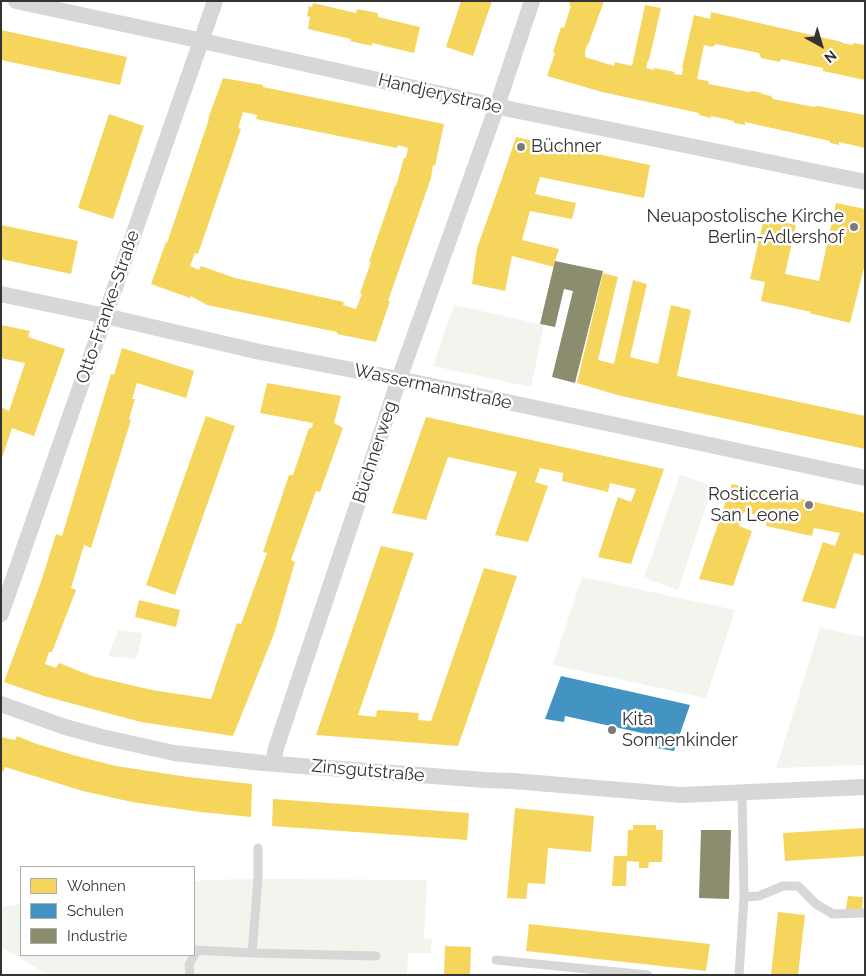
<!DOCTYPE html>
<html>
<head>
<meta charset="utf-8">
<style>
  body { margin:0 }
  #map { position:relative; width:866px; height:976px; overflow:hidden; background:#fff; font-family:Raleway,sans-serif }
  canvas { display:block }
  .frame { position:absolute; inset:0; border:2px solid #333; pointer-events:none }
  .legend { position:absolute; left:20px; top:866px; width:175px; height:90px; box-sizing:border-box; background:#fff; border:1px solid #adadad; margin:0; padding:6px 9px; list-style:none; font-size:15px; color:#333 }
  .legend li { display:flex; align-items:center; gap:10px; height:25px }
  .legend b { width:25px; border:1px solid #adadad }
  .north { position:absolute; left:796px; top:20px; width:50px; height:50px; -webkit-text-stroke:4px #fff; paint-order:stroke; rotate:141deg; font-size:14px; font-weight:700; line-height:20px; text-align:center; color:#333 }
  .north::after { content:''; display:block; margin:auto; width:18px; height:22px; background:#333; clip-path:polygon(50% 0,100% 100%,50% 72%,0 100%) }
</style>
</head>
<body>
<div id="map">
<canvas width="866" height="976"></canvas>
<div class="frame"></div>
<ul class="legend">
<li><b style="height:14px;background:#f6d55c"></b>Wohnen</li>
<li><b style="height:14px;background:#4393c3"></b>Schulen</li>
<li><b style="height:14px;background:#8c8c6e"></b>Industrie</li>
</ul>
<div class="north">N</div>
</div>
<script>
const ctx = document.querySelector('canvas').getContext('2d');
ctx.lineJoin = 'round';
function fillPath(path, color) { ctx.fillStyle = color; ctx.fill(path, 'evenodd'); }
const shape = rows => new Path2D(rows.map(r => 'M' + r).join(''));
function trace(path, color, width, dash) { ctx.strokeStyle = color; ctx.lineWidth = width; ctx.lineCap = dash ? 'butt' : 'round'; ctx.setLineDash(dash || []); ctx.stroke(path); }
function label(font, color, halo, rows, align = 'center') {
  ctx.font = font + ' Raleway,sans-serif'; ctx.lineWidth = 5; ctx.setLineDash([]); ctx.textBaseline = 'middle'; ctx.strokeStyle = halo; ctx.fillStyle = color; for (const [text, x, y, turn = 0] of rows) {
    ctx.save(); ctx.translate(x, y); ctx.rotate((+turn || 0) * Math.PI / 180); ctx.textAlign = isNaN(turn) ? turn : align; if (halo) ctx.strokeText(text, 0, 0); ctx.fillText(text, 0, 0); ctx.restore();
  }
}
fillPath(shape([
  [454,305,544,325,531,387,433,366],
  [680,475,713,486,678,590,644,578],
  [582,577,735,610,706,698,553,665],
  [820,628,865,637,865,765,776,768],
  [118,630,143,633,136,659,108,656],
  [258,879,427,880,424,938,432,939,431,953,408,953,407,975,48,975,1,947,1,907,21,904,21,955,194,955,194,882,204,880]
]), '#f1f5ed');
fillPath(shape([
  [461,1,492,1,473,56,446,47],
  [570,1,604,1,588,45,587,44,585,52,585,57,614,66,615,62,632,66,645,5,661,8,649,60,648,60,646,68,654,70,654,68,675,72,674,74,682,75,683,68,682,68,694,15,710,19,711,12,842,42,842,43,853,45,853,43,865,45,865,80,823,71,823,68,781,59,780,62,761,58,759,53,716,44,712,47,704,45,697,79,708,81,709,84,749,92,752,91,762,93,762,94,771,96,773,99,814,107,818,106,865,115,865,148,839,142,839,145,830,143,830,141,745,122,745,125,734,123,734,121,711,116,711,118,699,115,699,113,602,92,547,76,555,53,553,52,561,27,564,28,571,6,569,5],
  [313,3,356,13,357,9,378,13,378,17,420,27,414,53,372,43,372,46,350,41,351,39,308,29,310,17,307,16,309,6,312,7],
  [1,30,127,57,120,85,1,60],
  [223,78,263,85,263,87,444,124,435,166,433,165,431,178,388,301,390,301,376,342,337,334,337,332,207,305,191,296,190,298,151,284,166,242,167,243,209,119,208,119],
  [243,112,257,115,256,119,397,148,398,145,408,148,406,158,404,158,396,186,395,186,369,262,371,262,360,293,362,294,356,309,343,305,344,302,235,278,201,266,199,270,190,266,195,253,198,254,241,129,238,128],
  [109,114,144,126,113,219,78,208],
  [516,137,650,165,644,198,540,177,535,194,576,203,572,219,530,211,522,240,559,249,555,261,554,267,512,256,505,291,472,284,477,248,499,187],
  [836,203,865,209,865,264,850,323,809,313,812,312,761,301,765,282,750,279,764,218,796,225,785,274,819,281],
  [1,225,78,241,71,274,1,259],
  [603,273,618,277,598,360,614,364,633,280,647,284,630,357,658,364,671,305,691,310,677,376,865,416,865,449,621,396,577,383],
  [1,325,30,331,28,337,65,349,34,436,12,428,2,458,1,407,9,411,25,363,1,358],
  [122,348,194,371,186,398,137,383,132,399,135,399,129,419,131,420,91,548,84,545,71,588,76,590,52,652,49,652,45,664,56,668,59,663,92,676,152,690,211,699,237,623,241,624,267,553,263,552,289,475,293,475,309,428,312,428,313,423,260,413,267,383,341,396,334,423,343,428,320,492,316,491,291,560,295,562,274,634,233,736,141,722,44,696,4,682,42,579,56,534,62,536,111,374,114,375],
  [206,416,235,426,175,595,146,585],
  [426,417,664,469,631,564,598,557,618,497,631,502,636,489,610,483,608,492,583,486,562,481,563,473,540,468,535,482,548,486,528,542,495,535,517,472,448,457,426,520,392,513],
  [732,484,865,513,865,556,854,553,835,609,802,601,823,542,835,546,840,533,814,528,812,536,766,526,767,517,744,512,739,526,752,531,733,586,699,579],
  [381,546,414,553,358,715,376,717,377,710,419,713,418,720,431,721,484,568,517,576,458,746,316,735],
  [139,600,180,610,176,627,135,617],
  [17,736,34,743,73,755,116,766,188,777,252,784,251,817,200,812,132,802,83,791,5,767,3,772,1,771,1,737,15,740],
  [273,799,469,813,467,840,272,826],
  [515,808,594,816,591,852,548,848,545,884,528,883,526,899,507,898],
  [633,825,656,825,656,830,663,830,662,862,649,862,648,868,639,868,639,862,627,861,626,886,612,886,614,856,627,856,628,830,633,830],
  [865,828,865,856,785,861,783,833],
  [848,896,863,897,862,910,846,909],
  [778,912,805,915,798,975,771,975],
  [529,924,710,944,706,971,526,951],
  [445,946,471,947,470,975,444,975]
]), '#f6d55c');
fillPath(shape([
  [561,676,690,705,674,751,650,747,651,735,565,716,564,722,545,719]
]), '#4393c3');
fillPath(shape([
  [555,261,603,271,575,383,552,377,573,291,564,289,555,327,540,324],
  [701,830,731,830,729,899,699,898]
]), '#8c8c6e');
trace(shape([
  [744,897,759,896,783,886,798,886,816,904,833,914,865,913],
  [194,950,252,953,376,956],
  [252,953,258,879,258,848],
  [496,960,648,975],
  [190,975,189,965,197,950],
  [739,975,744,897,742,793]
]), '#d7d7d7', 9);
trace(shape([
  [16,1,184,37,514,110,865,182],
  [1,294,105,316,260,352,399,379,865,478],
  [1,614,215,1],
  [1,704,65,727,102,737,174,753,263,763,485,780,513,781,681,795,865,787],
  [273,763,276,748,355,512,399,379,497,106,532,1]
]), '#d7d7d7', 16);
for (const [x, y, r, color] of [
  [521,147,5,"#7a7a7a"],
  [854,227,5,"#7a7a7a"],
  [809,505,5,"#7a7a7a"],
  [612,730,5,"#7a7a7a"]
]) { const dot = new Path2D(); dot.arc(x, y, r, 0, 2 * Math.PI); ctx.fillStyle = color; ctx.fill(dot); trace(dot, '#fff', 2); }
label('18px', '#333', '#fff', [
  ["Handjerystraße",440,94,13],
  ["Otto-Franke-Straße",108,307,-71],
  ["Wassermannstraße",433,387,12],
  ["Büchnerweg",375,452,-72],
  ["Zinsgutstraße",368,771,5]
]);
label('18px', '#333', '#fff', [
  ["Büchner",531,147],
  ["Neuapostolische Kirche",844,217,"right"],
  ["Berlin-Adlershof",844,238,"right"],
  ["Rosticceria",799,495,"right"],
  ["San Leone",799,516,"right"],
  ["Kita",622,720],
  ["Sonnenkinder",622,741]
], 'left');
</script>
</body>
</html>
